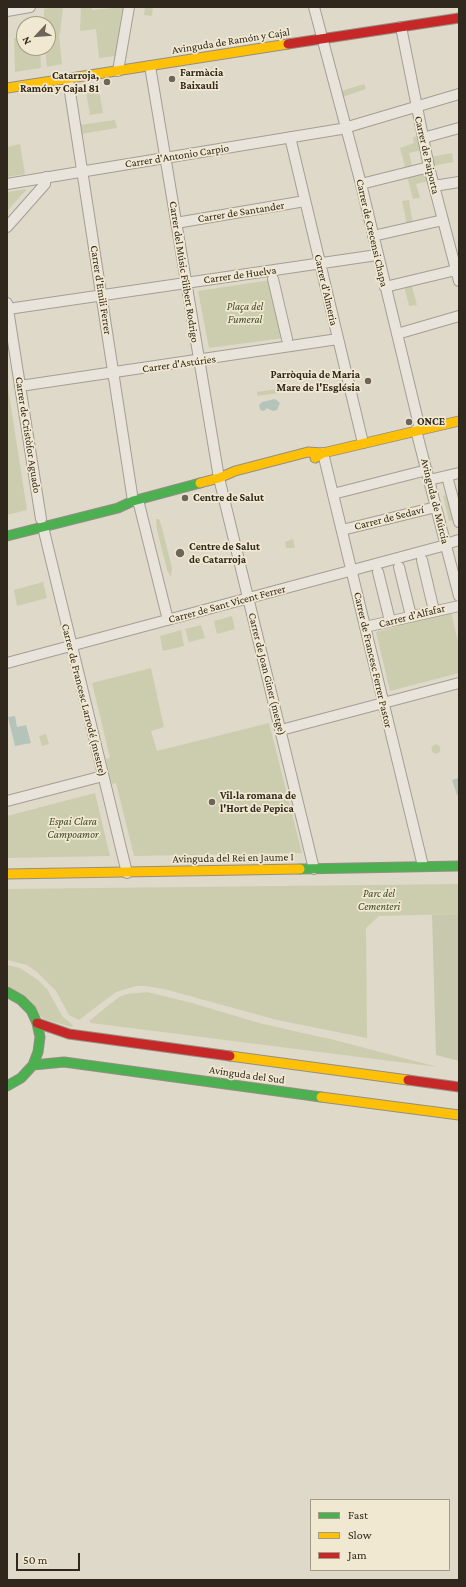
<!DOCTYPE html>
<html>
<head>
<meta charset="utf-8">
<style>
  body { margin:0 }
  #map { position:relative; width:466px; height:1587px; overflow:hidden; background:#dfd9ca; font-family:"Crimson Pro",serif }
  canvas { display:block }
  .frame { position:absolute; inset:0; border:8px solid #30271d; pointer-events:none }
  .legend { position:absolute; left:310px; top:1499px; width:140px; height:72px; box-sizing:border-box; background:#f0e8d0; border:1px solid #a39b88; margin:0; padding:5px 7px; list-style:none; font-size:12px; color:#30271d }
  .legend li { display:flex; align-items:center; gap:8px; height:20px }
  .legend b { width:20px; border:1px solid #a39b88 }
  .north { position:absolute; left:16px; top:16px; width:40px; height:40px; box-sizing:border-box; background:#f0e8d0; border:1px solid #a39b88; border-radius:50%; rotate:244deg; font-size:11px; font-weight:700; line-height:16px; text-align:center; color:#30271d }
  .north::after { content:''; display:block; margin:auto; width:14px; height:18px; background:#6d655a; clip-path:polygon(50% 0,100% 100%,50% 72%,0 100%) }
  .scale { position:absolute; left:16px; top:1553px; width:64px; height:18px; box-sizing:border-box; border:2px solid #30271d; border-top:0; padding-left:5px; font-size:12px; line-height:14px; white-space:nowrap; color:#30271d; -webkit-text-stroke:3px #f0e8d0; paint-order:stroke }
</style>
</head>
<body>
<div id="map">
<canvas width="466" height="1587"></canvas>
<div class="frame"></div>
<ul class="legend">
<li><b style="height:5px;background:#4caf50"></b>Fast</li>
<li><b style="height:5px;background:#ffc107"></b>Slow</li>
<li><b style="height:5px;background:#c62828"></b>Jam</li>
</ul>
<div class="north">N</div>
<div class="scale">50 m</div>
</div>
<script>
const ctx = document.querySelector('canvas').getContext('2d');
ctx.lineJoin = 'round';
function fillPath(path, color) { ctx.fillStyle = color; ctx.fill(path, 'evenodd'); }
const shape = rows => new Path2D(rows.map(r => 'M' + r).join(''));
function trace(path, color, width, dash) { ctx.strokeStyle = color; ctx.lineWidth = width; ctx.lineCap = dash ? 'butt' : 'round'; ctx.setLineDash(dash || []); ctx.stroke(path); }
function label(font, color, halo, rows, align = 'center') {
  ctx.font = font + ' "Crimson Pro",serif'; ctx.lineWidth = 3.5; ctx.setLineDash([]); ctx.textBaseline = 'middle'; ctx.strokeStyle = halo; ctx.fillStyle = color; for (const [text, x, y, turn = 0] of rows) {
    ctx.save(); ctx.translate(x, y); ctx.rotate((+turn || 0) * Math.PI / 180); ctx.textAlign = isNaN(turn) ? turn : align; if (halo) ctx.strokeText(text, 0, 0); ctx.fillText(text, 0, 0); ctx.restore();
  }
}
fillPath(shape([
  [55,7,63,7,60,34,59,34,62,64,47,67,45,48,48,48,48,24,44,24,44,9],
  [81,7,92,7,92,10,123,7,115,56,99,58,96,29,80,31],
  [145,7,153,7,152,16,144,15],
  [14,38,24,38,24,48,40,48,41,68,15,72],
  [364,84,366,89,343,97,341,91],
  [99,89,103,113,90,115,86,91],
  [115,120,117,128,81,134,80,125],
  [420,136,422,150,409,153,413,169,406,170,400,148,414,143,413,137],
  [20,144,25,174,7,177,7,147],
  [452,153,453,162,432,166,430,157],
  [426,171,429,181,416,184,420,198,413,199,407,176],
  [27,189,7,211,7,192],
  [409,200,413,224,407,225,402,201],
  [271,280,284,338,209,348,198,291],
  [411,283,417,305,409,306,404,285],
  [7,381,27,510,7,515],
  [277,389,278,393,257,396,257,392],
  [447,495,453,520,449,521,443,496],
  [156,519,159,519,162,528,172,568,171,577,167,570,157,530],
  [293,539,295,548,286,548,285,542],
  [43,582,47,598,17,606,14,590],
  [451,612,459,646,459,673,390,691,376,632],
  [232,616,235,629,217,634,214,621],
  [201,625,205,638,189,642,185,629],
  [181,630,184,646,163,651,160,636],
  [151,668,164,727,151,731,157,751,269,723,302,853,134,856,116,783,112,784,106,759,110,758,92,683],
  [46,734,49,744,42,746,39,736],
  '431.5 749a4.5 4.5 0 1 1 9 0a4.5 4.5 0 1 1-9 0Z',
  [95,793,110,856,7,858,7,816],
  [459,884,459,914,379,916,366,928,367,1038,277,1020,164,989,145,986,136,986,116,992,79,1020,69,1015,56,991,37,972,27,965,7,960,7,889],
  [7,965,20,968,38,980,47,989,63,1017,73,1025,71,1027,44,1019,7,985],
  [147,992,192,1003,259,1023,334,1040,438,1067,91,1023,89,1021,119,997,127,994]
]), '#cccdae');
fillPath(shape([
  [459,914,459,1061,436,1055,432,915]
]), '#c7c8ad');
fillPath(shape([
  [275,399,280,403,277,410,273,411,266,408,266,410,262,411,260,409,259,405,262,402],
  [15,716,17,727,26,725,31,743,15,746,8,717],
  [459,778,459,795,457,795,452,780]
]), '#b5c4bb');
const street = shape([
  [314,7,361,184,420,429],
  [7,11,30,7],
  [401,27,429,167,459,281],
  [150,66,219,478,314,869],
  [118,71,129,7],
  [68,79,133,501],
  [290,137,363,443],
  [423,138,459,128],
  [7,184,341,129,459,94],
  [361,184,429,167],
  [434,186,459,182],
  [176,223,305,201],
  [7,227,45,184,46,177],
  [373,236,443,220],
  [273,279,287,339],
  [385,287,456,270],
  [7,303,41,519],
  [8,309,377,255],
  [397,334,459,316],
  [20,386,338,339],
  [416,430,459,596],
  [323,453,423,866],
  [447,476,459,522],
  [429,480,459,473],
  [333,494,427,470],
  [138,500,168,620],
  [43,527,127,873],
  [342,530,436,507],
  [446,544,459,540],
  [422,560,434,611],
  [399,567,411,616],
  [378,572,390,621],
  [365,627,459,606],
  [7,663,446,545],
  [281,730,459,683],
  [7,801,103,776]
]);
const fast = shape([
  [7,536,118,508,133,501,200,483],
  [300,869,459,866],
  [7,992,21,1000,31,1010,37,1023,40,1037,38,1052,33,1065,21,1078,7,1086],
  [33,1065,64,1062,321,1097]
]);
const slow = shape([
  [7,88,288,44],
  [315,458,323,453,459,421],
  [200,483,219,478,235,471,308,452,323,453],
  [7,874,300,869],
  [230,1056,408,1080],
  [321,1097,459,1115]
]);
const jam = shape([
  [288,44,459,18],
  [37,1023,69,1034,230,1056],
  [408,1080,459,1087]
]);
trace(street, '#a49e94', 12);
trace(fast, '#948e83', 11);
trace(slow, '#948e83', 11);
trace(jam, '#948e83', 11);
trace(street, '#e8e4db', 10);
trace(fast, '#4caf50', 9);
trace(slow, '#ffc107', 9);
trace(jam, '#c62828', 9);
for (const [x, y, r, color] of [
  [172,79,4,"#6d655a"],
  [107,82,4,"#6d655a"],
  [368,381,4,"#6d655a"],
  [409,422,4,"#6d655a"],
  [185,498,4,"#6d655a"],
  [180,553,5,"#6d655a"],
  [212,802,4,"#6d655a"]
]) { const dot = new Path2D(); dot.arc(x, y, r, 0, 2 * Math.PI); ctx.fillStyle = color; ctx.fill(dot); trace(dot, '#f0e8d0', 1.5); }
label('11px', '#30271d', '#f0e8d0', [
  ["Avinguda de Ramón y Cajal",231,41,-9],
  ["Carrer de Paiporta",427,155,77],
  ["Carrer d'Antonio Carpio",177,156,-9],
  ["Carrer de Santander",241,212,-9],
  ["Carrer de Crecensi Chapa",372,233,77],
  ["Carrer del Músic Filibert Rodrigo",184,272,81],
  ["Carrer de Huelva",240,275,-8],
  ["Carrer d'Emili Ferrer",101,290,81],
  ["Carrer d'Almeria",326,290,77],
  ["Carrer d'Astúries",179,364,-8],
  ["Carrer de Cristòfor Aguado",28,435,81],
  ["Avinguda de Múrcia",435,501,76],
  ["Carrer de Sedaví",389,518,-14],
  ["Carrer de Sant Vicent Ferrer",227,604,-15],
  ["Carrer d'Alfafar",412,616,-14],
  ["Carrer de Francesc Ferrer Pastor",373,660,77],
  ["Carrer de Joan Giner (metge)",267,674,76],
  ["Carrer de Francesc Larrodé (mestre)",84,700,76],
  ["Avinguda del Rei en Jaume I",233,858,-1],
  ["Avinguda del Sud",247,1075,8]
]);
label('bold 11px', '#30271d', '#f0e8d0', [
  ["Farmàcia",180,73],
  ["Baixauli",180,86],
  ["Catarroja,",99,76,"right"],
  ["Ramón y Cajal 81",99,89,"right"],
  ["Parròquia de Maria",360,375,"right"],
  ["Mare de l'Església",360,388,"right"],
  ["ONCE",417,422],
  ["Centre de Salut",193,498],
  ["Centre de Salut",189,547],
  ["de Catarroja",189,560],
  ["Vil·la romana de",220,796],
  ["l'Hort de Pepica",220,809]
], 'left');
label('italic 11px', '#404a26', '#f0e8d0', [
  ["Plaça del",245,307],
  ["Fumeral",245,320],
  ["Espai Clara",73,822],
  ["Campoamor",73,835],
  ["Parc del",379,894],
  ["Cementeri",379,907]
]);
</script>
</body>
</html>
